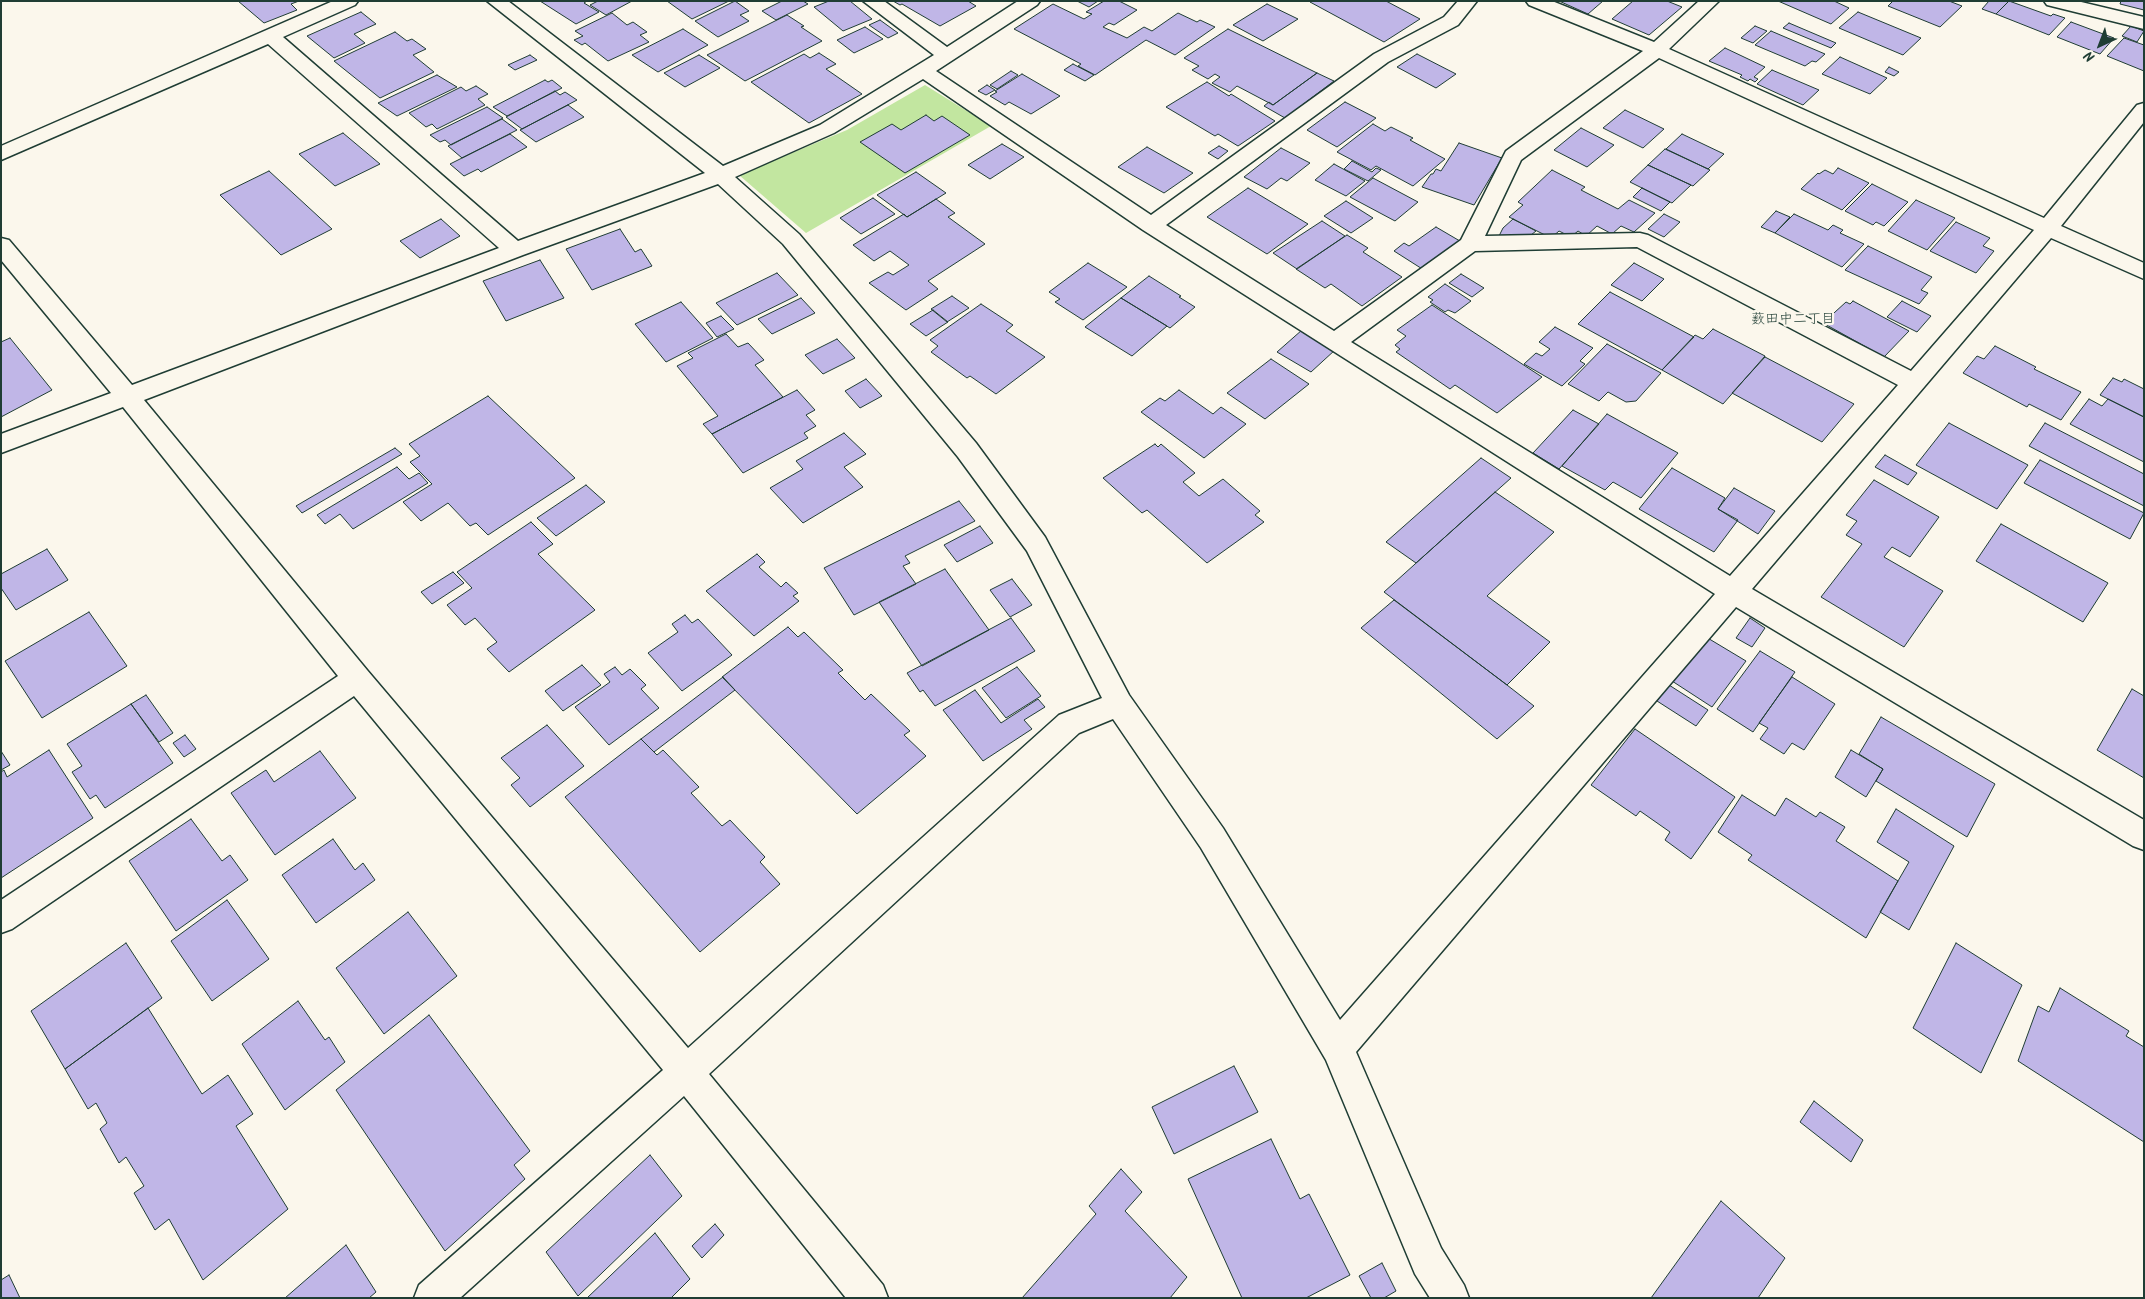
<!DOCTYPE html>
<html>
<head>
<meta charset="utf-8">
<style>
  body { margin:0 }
  #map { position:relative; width:2145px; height:1299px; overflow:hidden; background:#fbf7ec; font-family:Kalam,sans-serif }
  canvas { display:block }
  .frame { position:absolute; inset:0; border:2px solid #1f3d34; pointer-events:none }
  .north { position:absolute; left:2075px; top:20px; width:50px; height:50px; -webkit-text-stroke:4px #fbf7ec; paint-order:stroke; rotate:223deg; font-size:14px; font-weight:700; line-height:20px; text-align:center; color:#1f3d34 }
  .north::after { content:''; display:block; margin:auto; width:18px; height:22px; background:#1f3d34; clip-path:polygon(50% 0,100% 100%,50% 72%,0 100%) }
</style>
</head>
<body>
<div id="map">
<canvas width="2145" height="1299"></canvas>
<div class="frame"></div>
<div class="north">N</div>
</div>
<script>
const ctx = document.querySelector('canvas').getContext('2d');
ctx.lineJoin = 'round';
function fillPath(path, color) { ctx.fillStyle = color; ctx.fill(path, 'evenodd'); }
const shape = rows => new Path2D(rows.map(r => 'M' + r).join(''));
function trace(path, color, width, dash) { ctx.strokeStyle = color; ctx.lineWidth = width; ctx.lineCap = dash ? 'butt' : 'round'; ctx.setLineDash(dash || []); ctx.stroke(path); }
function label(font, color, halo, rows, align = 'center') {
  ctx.font = font + ' Kalam,"Klee One",sans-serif'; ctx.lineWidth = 4.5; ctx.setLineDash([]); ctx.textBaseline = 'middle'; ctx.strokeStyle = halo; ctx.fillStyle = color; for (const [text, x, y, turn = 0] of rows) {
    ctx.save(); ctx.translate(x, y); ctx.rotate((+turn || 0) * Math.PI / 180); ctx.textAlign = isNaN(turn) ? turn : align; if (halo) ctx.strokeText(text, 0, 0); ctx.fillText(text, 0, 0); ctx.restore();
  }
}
fillPath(shape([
  [925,85,991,126,806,233,739,175,847,130]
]), '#c2e6a0');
const building = shape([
  [238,1,299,1,291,4,297,10,264,23,238,1],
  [540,1,587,1,584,3,599,12,576,24,540,1],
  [598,1,632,1,606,15,590,5,598,1],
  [667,1,729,1,692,19,667,1],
  [735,1,749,11,740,15,749,21,718,37,695,21,735,1],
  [782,1,803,1,808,4,776,20,762,11,782,1],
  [829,1,850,1,872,19,843,31,814,7,829,1],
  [893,1,968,1,976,6,940,26,902,4,900,5,893,1],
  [1077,1,1098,1,1089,7,1077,1],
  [1104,1,1119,1,1137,10,1114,25,1109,23,1103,27,1127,38,1144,27,1152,31,1178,13,1197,22,1200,20,1215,27,1175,55,1146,40,1095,75,1078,66,1081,64,1014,29,1053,4,1084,19,1092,14,1086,12,1104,1],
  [1312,1,1386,1,1420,19,1384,42,1310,2,1312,1],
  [1559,1,1603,1,1588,14,1559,1],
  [1633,1,1667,1,1682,7,1649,35,1612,19,1633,1],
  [1778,1,1834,1,1849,8,1831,24,1778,1],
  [1893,1,1949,1,1962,6,1940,27,1888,6,1893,1],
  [1989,1,2009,1,1996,14,1982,9,1989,1],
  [2009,1,2051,16,2053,14,2065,18,2049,35,1996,14,2009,1],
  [2121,1,2144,1,2144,10,2120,4,2121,1],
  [1267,4,1298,19,1263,41,1233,25,1267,4],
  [361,12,376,24,354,34,365,43,334,58,307,36,361,12],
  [1858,12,1921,38,1903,55,1839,28,1858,12],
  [612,13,627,25,633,22,647,32,640,35,649,42,608,61,585,43,582,45,574,40,583,36,575,31,612,13],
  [787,15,804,26,801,27,822,41,745,81,707,55,787,15],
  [880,20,898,33,888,38,869,25,880,20],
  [2071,22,2114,38,2100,54,2057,37,2071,22],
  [1789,23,1836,43,1831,48,1783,28,1789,23],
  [1755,26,1767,31,1753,43,1741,38,1755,26],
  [2131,26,2144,31,2137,42,2122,36,2131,26],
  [865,27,883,39,854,53,837,40,865,27],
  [683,29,708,45,658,72,632,55,683,29],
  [1228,29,1317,73,1273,105,1237,86,1230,92,1212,83,1220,77,1215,74,1208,79,1192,70,1199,66,1184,58,1228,29],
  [1771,31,1825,54,1816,62,1812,61,1805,66,1755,45,1771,31],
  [395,32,407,41,412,39,426,49,413,55,434,72,380,98,334,61,395,32],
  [2124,38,2144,45,2144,71,2107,56,2124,38],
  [1725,48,1765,67,1754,77,1758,79,1755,82,1750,79,1748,81,1740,77,1742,75,1709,61,1725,48],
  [819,53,836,64,826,69,862,94,809,123,751,82,804,54,810,58,819,53],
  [1417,54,1456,74,1436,88,1397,67,1417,54],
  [530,55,537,60,515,70,508,65,530,55],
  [699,55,720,68,685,87,664,73,699,55],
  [1840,57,1887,78,1870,94,1822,74,1840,57],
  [1073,64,1094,75,1085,81,1064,70,1073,64],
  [1889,67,1899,72,1894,76,1885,72,1889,67],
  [1772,70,1819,90,1803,105,1757,84,1772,70],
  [1011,71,1018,75,997,89,990,85,1011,71],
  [1317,73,1334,81,1285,118,1264,106,1269,102,1273,105,1317,73],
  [1022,74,1060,96,1031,114,1009,102,1005,105,990,96,997,92,995,91,1022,74],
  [437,75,457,87,397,116,378,103,437,75],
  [545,80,548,82,552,80,562,88,507,116,493,107,545,80],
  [1207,82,1229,96,1231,94,1275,121,1238,146,1218,134,1215,136,1166,107,1207,82],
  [987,85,995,90,986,95,978,91,987,85],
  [476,86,488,94,478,99,485,105,437,129,432,124,426,127,409,113,461,87,466,91,476,86],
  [555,91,560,95,565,92,577,100,522,129,506,117,555,91],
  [1345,102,1376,118,1337,147,1307,130,1345,102],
  [568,105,584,117,536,142,520,130,568,105],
  [487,107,503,118,451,145,445,140,440,142,430,135,487,107],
  [1625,110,1664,129,1643,148,1603,128,1625,110],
  [926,115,934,121,942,116,970,135,905,173,860,142,892,124,901,130,926,115],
  [502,119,517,130,462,158,448,146,502,119],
  [1373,124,1385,131,1391,127,1413,138,1410,140,1445,159,1413,186,1376,166,1371,170,1337,152,1373,124],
  [1581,128,1614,145,1587,167,1554,150,1581,128],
  [343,133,380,164,335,186,299,154,343,133],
  [510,134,527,147,481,172,478,169,464,176,450,164,510,134],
  [1682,134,1724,154,1708,169,1666,149,1682,134],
  [1459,143,1502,158,1474,205,1422,187,1431,174,1433,174,1436,169,1441,171,1459,143],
  [1002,144,1024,157,990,179,968,165,1002,144],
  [1219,146,1228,151,1218,159,1208,153,1219,146],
  [1147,147,1193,173,1164,193,1118,167,1147,147],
  [1281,148,1310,163,1287,181,1281,178,1267,189,1244,177,1281,148],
  [1665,149,1708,169,1710,170,1693,186,1648,165,1665,149],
  [1352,161,1372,172,1376,168,1381,170,1368,181,1344,169,1352,161],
  [1334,164,1365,181,1346,196,1315,180,1334,164],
  [1648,165,1691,185,1672,203,1630,182,1648,165],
  [1838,168,1869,183,1842,210,1801,189,1818,173,1819,174,1825,170,1833,174,1838,168],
  [1552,170,1585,187,1581,190,1618,209,1629,200,1655,213,1634,232,1621,226,1612,234,1597,226,1586,236,1578,231,1571,237,1559,231,1551,238,1509,217,1523,205,1518,202,1552,170],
  [269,171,332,229,281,255,220,195,269,171],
  [916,172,946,193,907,217,877,195,916,172],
  [1373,178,1418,202,1395,221,1350,197,1373,178],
  [1872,184,1908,202,1884,226,1876,222,1873,225,1845,211,1872,184],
  [1248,188,1308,224,1267,254,1207,217,1248,188],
  [1642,188,1670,202,1661,211,1633,197,1642,188],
  [873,198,895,214,861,234,840,218,873,198],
  [936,199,955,213,948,217,985,244,928,281,938,289,906,310,869,283,888,272,893,275,909,265,890,251,874,261,853,245,904,214,907,217,936,199],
  [1916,200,1955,218,1927,250,1888,231,1916,200],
  [1346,201,1373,218,1351,233,1324,216,1346,201],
  [1776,211,1790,217,1775,233,1761,227,1776,211],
  [1664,214,1680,222,1664,237,1648,229,1664,214],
  [1794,214,1828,230,1833,225,1843,230,1840,233,1864,244,1842,267,1775,233,1794,214],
  [441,219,460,236,420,258,400,241,441,219],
  [1513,219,1536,231,1526,239,1499,236,1503,228,1513,219],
  [1322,221,1345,236,1297,269,1273,253,1322,221],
  [1956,222,1990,238,1983,246,1994,251,1976,273,1930,251,1956,222],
  [1436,227,1465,244,1427,272,1394,251,1404,243,1409,246,1436,227],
  [620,229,635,252,641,249,652,266,592,290,566,249,620,229],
  [1347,235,1368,248,1363,252,1402,277,1362,306,1331,284,1325,288,1296,269,1347,235],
  [1868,246,1932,277,1921,290,1928,293,1919,304,1845,270,1868,246],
  [540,260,564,298,506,321,483,281,540,260],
  [1088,263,1127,287,1083,320,1055,302,1060,299,1049,292,1088,263],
  [1634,263,1664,279,1642,301,1611,285,1634,263],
  [777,273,798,295,737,325,716,303,777,273],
  [1461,274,1484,288,1472,297,1449,283,1461,274],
  [1149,276,1181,296,1179,297,1195,307,1170,328,1121,298,1149,276],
  [1445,284,1471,301,1455,313,1448,310,1445,312,1430,302,1433,300,1428,297,1445,284],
  [1610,292,1694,337,1662,370,1578,324,1610,292],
  [952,296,969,308,947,322,931,309,952,296],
  [801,298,815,313,772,334,758,319,801,298],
  [1121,298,1167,326,1132,356,1085,327,1121,298],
  [1853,301,1909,331,1884,357,1823,323,1846,302,1850,304,1853,301],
  [1902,301,1931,316,1917,332,1887,317,1902,301],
  [681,302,713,338,666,362,635,324,681,302],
  [981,304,1013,325,1006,331,1045,357,996,394,970,376,967,378,931,352,938,346,930,340,981,304],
  [1432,305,1542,377,1497,413,1455,385,1450,389,1396,352,1400,349,1395,345,1406,336,1397,330,1432,305],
  [933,310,948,322,926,336,910,324,933,310],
  [721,316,734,329,717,337,706,323,721,316],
  [1555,327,1593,348,1580,361,1585,364,1562,386,1524,364,1536,353,1542,356,1550,349,1539,342,1555,327],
  [1713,329,1765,356,1723,404,1662,370,1695,335,1703,339,1713,329],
  [1302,330,1335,350,1311,372,1277,352,1302,330],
  [726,334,738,347,748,343,764,360,755,365,783,397,712,434,703,424,718,416,677,366,693,358,688,353,726,334],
  [10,338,52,390,1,417,1,342,10,338],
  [837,339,855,358,823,374,805,355,837,339],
  [1607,344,1661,373,1636,401,1626,402,1608,392,1599,401,1568,384,1607,344],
  [1995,346,2036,367,2034,369,2081,392,2061,420,2029,404,2027,407,1963,373,1977,356,1984,359,1995,346],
  [1765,357,1854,404,1822,442,1732,393,1765,357],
  [1271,359,1309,384,1265,419,1227,393,1271,359],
  [2113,378,2122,382,2124,379,2144,389,2144,417,2100,395,2113,378],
  [866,379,882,396,860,408,845,391,866,379],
  [797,390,815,410,806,415,816,426,804,433,808,438,743,473,712,434,797,390],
  [1179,390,1213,414,1221,407,1246,424,1204,458,1141,412,1160,398,1165,401,1179,390],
  [488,396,575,478,488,535,476,523,470,526,448,503,421,521,403,502,432,484,410,462,420,456,409,444,488,396],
  [2089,399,2102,406,2108,399,2144,417,2144,462,2070,424,2089,399],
  [1573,410,1599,424,1559,469,1533,453,1573,410],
  [1607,414,1678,453,1641,498,1613,482,1605,490,1562,466,1607,414],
  [1949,423,2028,465,1997,509,1916,465,1949,423],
  [2045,423,2144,474,2144,506,2029,446,2045,423],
  [844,433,866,454,844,467,863,487,803,523,770,488,803,469,796,461,844,433],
  [1155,444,1158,447,1161,444,1195,473,1183,482,1199,496,1223,479,1260,511,1255,515,1264,522,1207,563,1147,510,1142,513,1103,478,1155,444],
  [395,448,402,454,302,513,296,506,395,448],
  [1885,455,1917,473,1908,485,1875,467,1885,455],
  [1481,458,1511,478,1416,563,1386,542,1481,458],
  [2040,460,2144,513,2130,539,2024,483,2040,460],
  [397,467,409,479,419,473,428,483,353,529,340,514,325,524,317,515,397,467],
  [1672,468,1725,498,1718,509,1738,520,1714,552,1639,509,1672,468],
  [1874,480,1939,517,1910,557,1892,547,1884,557,1943,591,1904,647,1821,597,1862,544,1846,535,1857,521,1846,515,1874,480],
  [586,485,605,502,556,536,537,518,586,485],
  [1734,488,1775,511,1758,534,1718,509,1734,488],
  [1495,492,1554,532,1487,596,1550,642,1507,685,1384,592,1495,492],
  [959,501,975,521,905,556,910,563,903,566,916,584,854,615,824,568,959,501],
  [531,522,553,544,538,554,595,610,509,672,487,649,497,642,475,618,465,625,447,605,472,588,457,572,531,522],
  [2001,524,2108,583,2083,622,1976,561,2001,524],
  [980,526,993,543,957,562,944,545,980,526],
  [47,549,68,580,16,610,1,588,1,574,47,549],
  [757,554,765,562,759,567,781,587,786,582,798,593,793,596,799,601,754,636,706,591,757,554],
  [945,569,989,630,922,666,879,602,945,569],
  [453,572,464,583,432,604,421,592,453,572],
  [1012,579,1032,605,1010,617,990,590,1012,579],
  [1394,600,1507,685,1534,706,1497,739,1361,628,1394,600],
  [89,612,127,666,42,718,5,661,89,612],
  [685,615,692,623,698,619,732,655,682,691,648,653,678,632,672,624,685,615],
  [1011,618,1035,651,935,706,923,690,920,692,907,673,1011,618],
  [1750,618,1765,628,1752,647,1736,638,1750,618],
  [788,627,798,637,804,632,843,670,838,673,865,700,871,694,910,731,904,735,926,756,857,814,722,677,788,627],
  [1706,637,1746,661,1712,707,1672,681,1706,637],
  [1760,651,1795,672,1753,732,1717,709,1760,651],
  [582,665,601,685,563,711,545,691,582,665],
  [615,667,622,675,630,669,646,685,641,689,659,708,609,745,575,707,610,682,604,674,615,667],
  [1017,667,1041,696,1006,718,982,688,1017,667],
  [723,677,735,690,654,752,641,739,723,677],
  [1792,677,1835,704,1804,750,1792,743,1784,754,1760,739,1768,728,1759,723,1792,677],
  [1669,685,1708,710,1696,726,1657,701,1669,685],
  [2132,689,2144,696,2144,778,2097,750,2132,689],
  [975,690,1001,723,1038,699,1045,707,1024,720,1032,729,983,761,943,710,975,690],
  [146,695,173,733,159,742,131,704,146,695],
  [131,704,173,763,105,808,96,795,90,799,72,772,82,766,67,744,131,704],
  [1881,717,1995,784,1967,837,1876,781,1883,769,1859,754,1881,717],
  [547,725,584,766,530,807,511,785,520,778,501,758,547,725],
  [1635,729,1735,797,1691,859,1665,840,1670,832,1640,811,1636,816,1591,785,1635,729],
  [185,735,196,749,184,757,173,743,185,735],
  [641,739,657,755,663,750,699,787,691,793,722,826,730,820,765,857,760,862,780,884,700,952,565,797,641,739],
  [49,750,93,818,1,878,1,772,4,770,7,777,49,750],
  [1851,750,1883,769,1866,797,1835,777,1851,750],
  [1,751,10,765,1,770,1,751],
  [320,751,356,798,275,855,231,793,266,770,274,782,320,751],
  [1742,795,1775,816,1786,798,1816,817,1820,812,1845,827,1836,841,1898,881,1866,938,1748,860,1752,855,1718,832,1742,795],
  [1896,809,1954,846,1909,930,1880,912,1909,862,1877,842,1896,809],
  [191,819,222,861,230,855,248,880,176,931,129,861,191,819],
  [333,839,355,870,363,863,375,880,316,923,282,875,333,839],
  [227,900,269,959,212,1001,171,941,227,900],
  [408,912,457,976,384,1034,336,968,408,912],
  [126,943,162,998,65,1069,31,1011,126,943],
  [1956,943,2022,985,1981,1073,1913,1028,1956,943],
  [2060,988,2129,1031,2126,1036,2144,1047,2144,1142,2018,1061,2038,1006,2049,1012,2060,988],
  [298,1001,325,1040,329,1037,345,1062,285,1110,242,1044,298,1001],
  [148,1008,202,1094,228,1075,253,1114,236,1126,288,1209,203,1280,169,1219,155,1230,134,1193,144,1186,126,1157,119,1163,100,1129,107,1123,96,1103,88,1109,65,1069,148,1008],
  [429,1015,530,1151,514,1165,525,1179,445,1251,336,1090,429,1015],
  [1234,1066,1258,1112,1174,1154,1152,1107,1234,1066],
  [1814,1101,1863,1140,1851,1162,1800,1122,1814,1101],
  [1271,1139,1300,1199,1309,1194,1350,1275,1306,1298,1242,1298,1188,1179,1271,1139],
  [650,1155,682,1196,578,1296,546,1252,650,1155],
  [1121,1169,1142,1192,1125,1211,1187,1277,1170,1298,1022,1298,1096,1214,1089,1206,1121,1169],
  [1721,1201,1785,1258,1758,1298,1651,1298,1721,1201],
  [715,1224,724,1235,702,1258,692,1246,715,1224],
  [655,1233,690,1279,671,1298,587,1298,655,1233],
  [346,1245,376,1292,369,1298,285,1298,346,1245],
  [1382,1263,1396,1291,1384,1298,1371,1298,1359,1276,1382,1263],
  [9,1275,20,1298,1,1298,1,1280,9,1275]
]);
fillPath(building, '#c0b6e7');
trace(building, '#1f3d34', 1);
const minor = shape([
  [333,1,358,1,355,5,283,37,518,241,705,173,487,1,508,1,723,166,820,125,934,55,863,1,884,1,947,47,1018,1,1040,1,1037,5,936,71,1151,215,1374,54,1444,17,1458,1,1477,1,1458,25,1388,62,1166,225,1334,331,1461,240,1506,151,1643,51,1529,5,1526,1,1552,1,1654,42,1699,1,1719,1,1669,49,2044,218,2137,105,2144,103,2144,122,2061,226,2144,263,2144,279,2051,238,1752,589,2144,820,2144,850,2133,846,1736,607,1356,1052,1441,1248,1464,1285,1469,1298,1430,1298,1415,1274,1326,1060,1201,848,1113,719,1079,733,709,1074,883,1285,888,1298,846,1298,684,1096,460,1298,414,1298,419,1285,663,1070,354,696,12,929,1,933,1,900,338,676,123,407,1,453,1,434,111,393,1,260,1,238,9,240,132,385,499,248,268,44,1,160,1,146,333,1],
  [1659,58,2034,230,1911,371,1648,235,1640,233,1485,236,1521,160,1659,58],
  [923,79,1143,230,1715,594,1340,1020,1223,828,1129,695,1045,537,976,443,799,234,735,177,834,133,923,79],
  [718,184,783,244,958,457,1027,551,1102,698,1059,715,688,1048,367,670,144,400,523,255,718,184],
  [1637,247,1898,385,1730,576,1351,342,1475,251,1637,247],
  [2044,1,2077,1,2144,17,2144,29,2047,5,2044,1]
]);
trace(minor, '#1f3d34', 3);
fillPath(minor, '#fbf7ec');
label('14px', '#1f3d34', '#fbf7ec', [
  ["薮田中二丁目",1793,321]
]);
</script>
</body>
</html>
